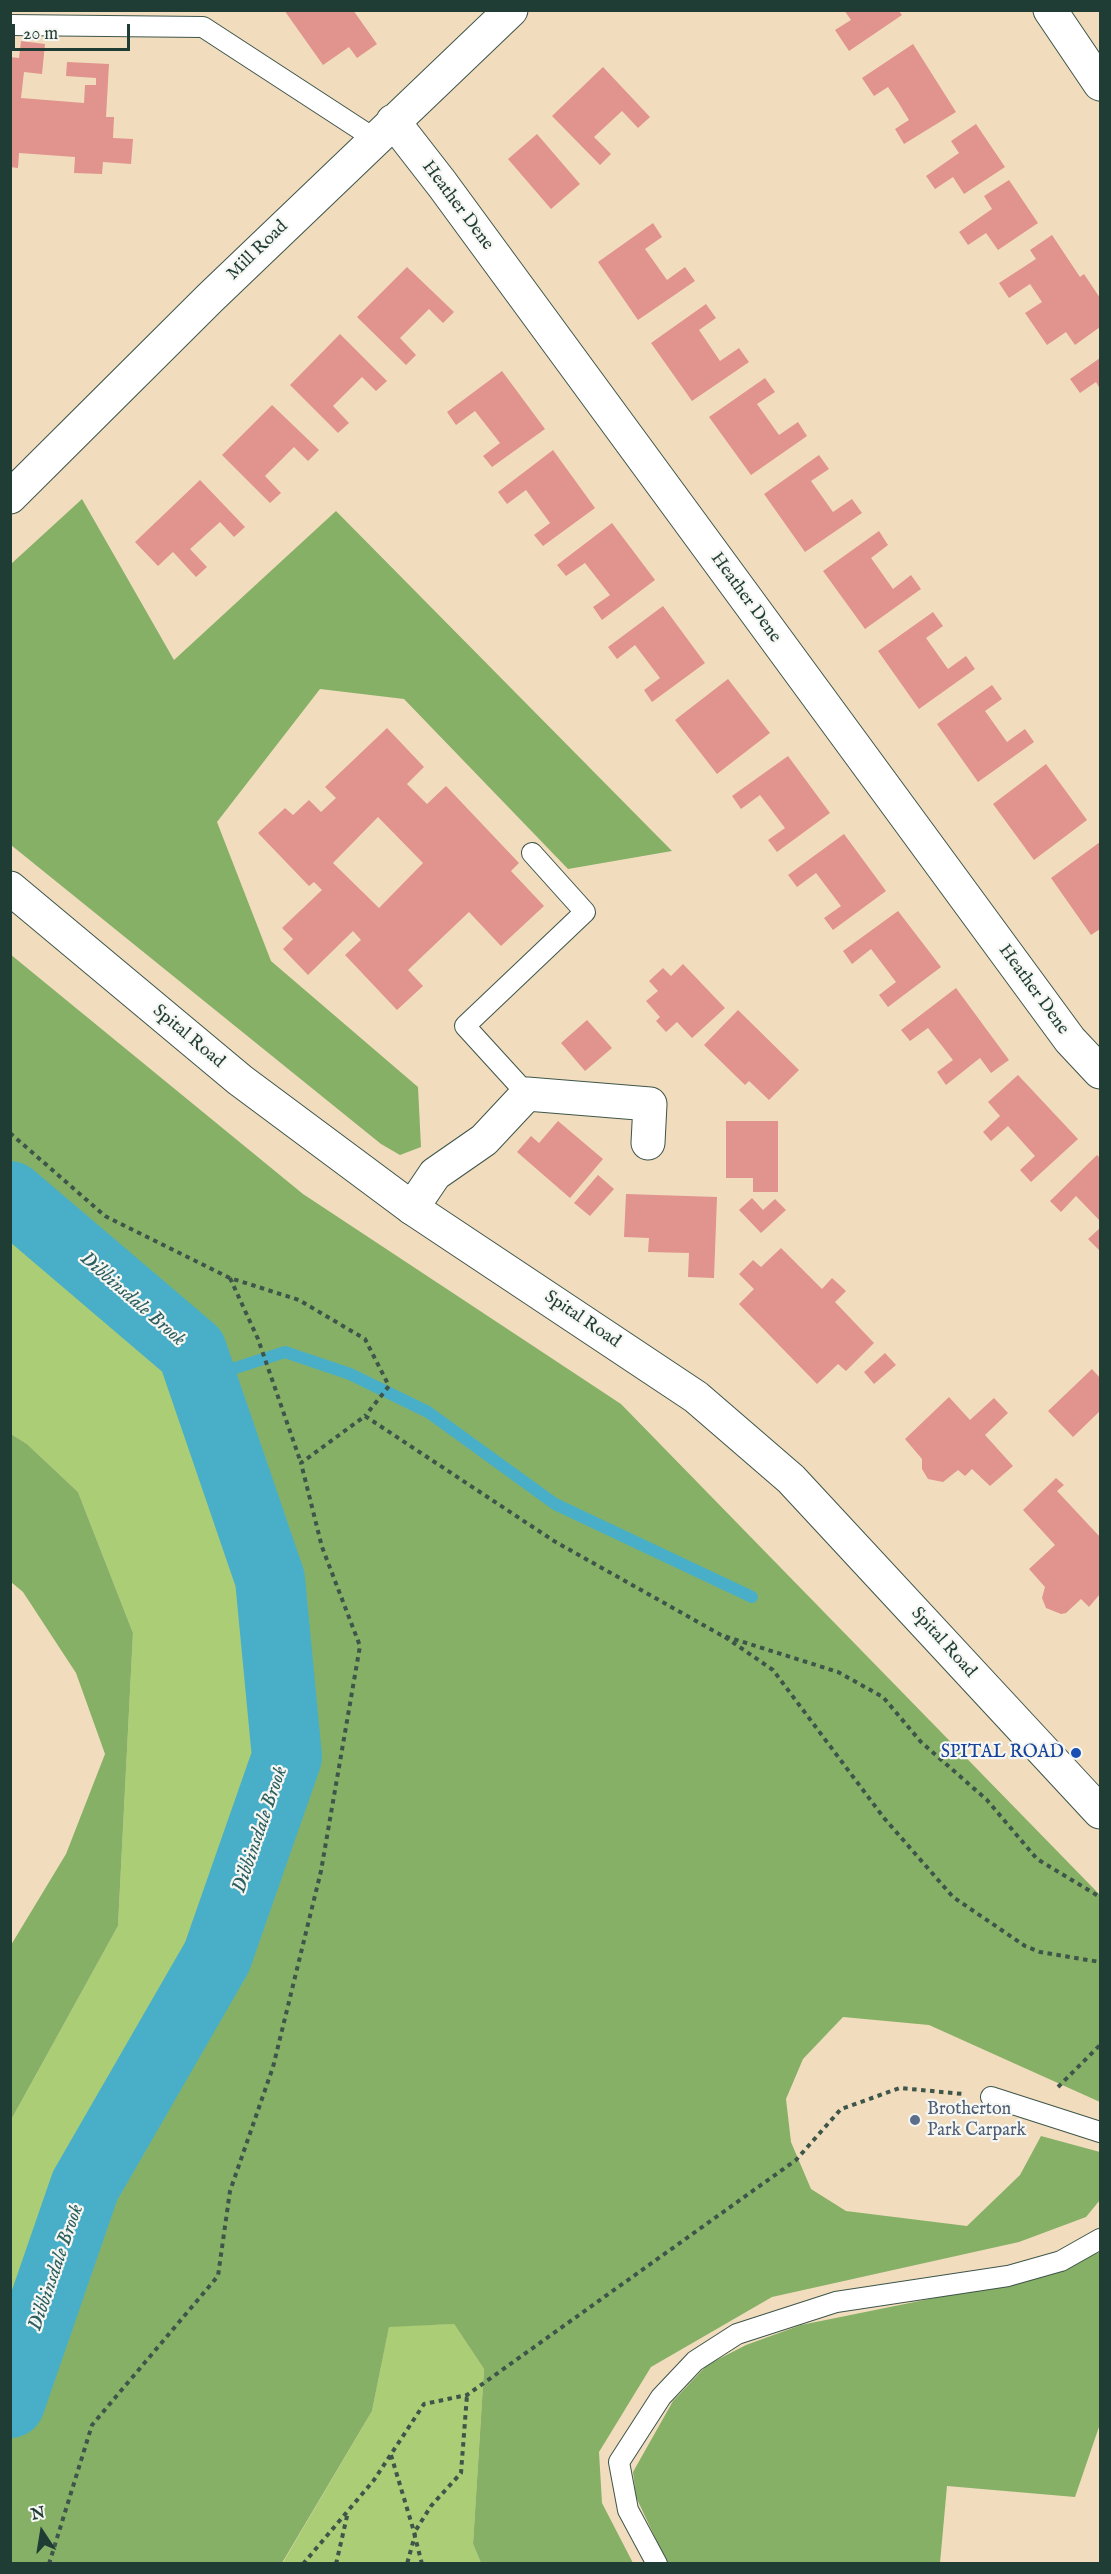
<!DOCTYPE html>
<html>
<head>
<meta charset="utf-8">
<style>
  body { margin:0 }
  #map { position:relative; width:1111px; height:2574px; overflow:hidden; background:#f1ddbe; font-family:"IM FELL English",serif }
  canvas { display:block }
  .frame { position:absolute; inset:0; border:12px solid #1f3d34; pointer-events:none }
  .north { position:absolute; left:12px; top:2502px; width:60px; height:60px; -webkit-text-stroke:4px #f6f6f2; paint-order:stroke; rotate:348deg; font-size:16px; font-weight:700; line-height:24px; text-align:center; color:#1f3d34 }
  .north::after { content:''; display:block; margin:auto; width:21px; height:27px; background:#1f3d34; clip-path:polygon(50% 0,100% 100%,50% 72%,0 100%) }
  .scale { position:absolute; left:12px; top:24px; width:118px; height:27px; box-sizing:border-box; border:3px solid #1f3d34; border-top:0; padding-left:8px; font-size:18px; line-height:21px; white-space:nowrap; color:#1f3d34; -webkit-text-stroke:4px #f6f6f2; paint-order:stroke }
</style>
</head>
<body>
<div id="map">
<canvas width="1111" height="2574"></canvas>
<div class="frame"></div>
<div class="north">N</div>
<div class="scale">20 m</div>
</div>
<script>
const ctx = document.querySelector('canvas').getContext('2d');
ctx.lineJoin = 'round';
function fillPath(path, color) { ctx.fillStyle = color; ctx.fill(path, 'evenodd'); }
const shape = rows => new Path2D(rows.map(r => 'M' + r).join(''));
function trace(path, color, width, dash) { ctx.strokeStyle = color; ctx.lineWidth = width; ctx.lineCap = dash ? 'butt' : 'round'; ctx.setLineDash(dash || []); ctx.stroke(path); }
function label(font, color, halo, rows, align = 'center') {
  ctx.font = font + ' "IM FELL English",serif'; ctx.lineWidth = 4.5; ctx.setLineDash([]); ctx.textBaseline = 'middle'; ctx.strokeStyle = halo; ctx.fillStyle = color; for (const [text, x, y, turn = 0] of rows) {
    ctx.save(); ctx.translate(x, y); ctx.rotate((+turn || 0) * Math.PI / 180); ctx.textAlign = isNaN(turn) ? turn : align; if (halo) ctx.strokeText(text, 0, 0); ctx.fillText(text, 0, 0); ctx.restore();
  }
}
fillPath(shape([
  [11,1196,192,1351,270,1579,287,1757,217,1957,85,2186,11,2403,11,2120,118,1926,133,1633,78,1492,27,1444,11,1434],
  [454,2324,484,2369,473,2544,481,2563,282,2564,372,2411,389,2326]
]), '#aacd76');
fillPath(shape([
  [82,499,174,660,336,511,672,851,568,869,404,699,320,689,217,822,271,961,418,1087,421,1147,400,1155,381,1144,11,845,11,564],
  [10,954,303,1194,621,1404,1100,1895,1100,2102,929,2025,843,2017,803,2059,786,2099,791,2142,811,2189,846,2211,967,2226,1020,2175,1041,2136,1100,2152,1100,2200,1086,2217,1019,2242,772,2297,651,2367,599,2452,602,2503,633,2563,481,2563,473,2544,484,2369,454,2324,389,2327,372,2411,282,2563,11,2563,11,2403,85,2186,217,1957,287,1757,270,1579,192,1351,11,1196],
  [11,1434,27,1444,78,1492,133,1633,118,1926,11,2120,11,1945,66,1854,105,1754,76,1673,23,1592,11,1582],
  [1100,2252,1100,2424,1075,2497,947,2486,940,2563,667,2563,636,2497,633,2472,673,2401,707,2365,746,2345,801,2325,1028,2279]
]), '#87b067');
trace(shape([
  [201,1379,285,1352,350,1374,428,1412,555,1504,752,1597]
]), '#49afc8', 12);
trace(shape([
  [10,1196,192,1351,270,1579,287,1757,217,1957,85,2186,10,2403]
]), '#49afc8', 70);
fillPath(shape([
  [284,10,353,10,377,44,357,58,349,47,323,65],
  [844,10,898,10,902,15,849,51,835,30,851,20],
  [21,41,45,44,42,74,24,72,21,98,84,103,85,85,96,85,96,78,66,76,67,62,109,64,106,117,114,117,113,138,133,139,131,164,103,162,102,174,74,173,75,157,19,153,18,168,10,167,10,57,19,58],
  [913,44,956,112,904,144,895,129,909,120,898,102,888,87,874,96,862,78],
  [603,67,650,117,638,128,622,111,594,137,611,154,600,165,552,116],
  [976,124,1005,167,964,194,953,177,935,189,926,176,959,153,951,141],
  [537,134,580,184,551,209,508,159],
  [1009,180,1038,223,998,250,986,233,968,245,959,232,992,209,984,196],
  [653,223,662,237,645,249,667,280,685,267,695,281,638,320,598,262],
  [1052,235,1080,277,1084,274,1100,298,1100,327,1075,345,1066,332,1047,345,1025,313,1042,302,1030,284,1009,298,999,283,1036,259,1030,250],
  [407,267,454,312,443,323,429,309,400,338,416,355,406,365,357,317],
  [706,304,716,318,699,330,720,361,739,348,749,362,692,401,651,343],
  [340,334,387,381,376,391,362,377,333,406,349,423,338,433,290,385],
  [1100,358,1100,389,1096,382,1080,393,1070,379],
  [502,371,545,429,492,467,483,456,500,443,475,411,456,425,447,412],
  [765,378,775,392,757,404,779,435,798,422,807,436,751,475,709,417],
  [272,405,319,450,308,461,294,447,265,476,281,493,270,503,222,455],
  [553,450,595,508,543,546,534,535,550,523,526,490,507,504,498,492],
  [819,455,829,469,811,481,833,512,852,499,862,513,805,552,764,494],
  [200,480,245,527,234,537,220,522,190,549,207,567,196,577,173,552,158,566,135,542],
  [612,523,655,580,602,620,593,607,610,595,585,563,566,576,557,565],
  [879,531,888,545,871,558,893,589,911,575,921,589,865,629,823,571],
  [663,606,705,663,652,702,644,690,660,678,635,645,617,659,608,647],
  [933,612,943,626,926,638,948,669,966,656,975,669,919,709,878,651],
  [728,679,770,733,717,774,675,720],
  [992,685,1002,699,985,711,1007,742,1025,729,1034,742,978,782,937,724],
  [387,728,424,767,407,784,427,804,446,786,519,863,511,871,544,906,501,946,469,912,408,970,423,986,397,1010,345,955,361,940,353,931,308,975,283,949,293,939,282,928,322,890,314,882,309,886,258,833,285,808,293,815,309,800,321,812,336,798,325,787],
  [378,817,423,863,379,908,333,863],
  [788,756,830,813,777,852,768,840,785,828,760,795,741,809,732,796],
  [1046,764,1087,820,1034,860,993,804],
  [844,834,886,891,833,930,824,918,841,906,816,873,797,887,788,875],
  [1100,842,1100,929,1091,935,1051,878],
  [898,911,941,967,888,1007,879,995,896,982,871,949,852,964,843,951],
  [683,964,725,1008,692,1038,677,1022,666,1032,656,1021,660,1017,646,1001,658,991,649,981,663,968,671,976],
  [956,988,1009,1060,991,1073,980,1058,946,1085,937,1072,953,1060,928,1028,910,1041,901,1030],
  [738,1010,799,1070,769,1100,749,1081,745,1085,704,1045],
  [587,1020,612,1048,585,1071,561,1043],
  [1018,1075,1078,1139,1031,1182,1020,1170,1035,1156,1008,1126,991,1141,983,1132,1000,1116,988,1102],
  [558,1121,603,1159,570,1198,517,1152,531,1136,539,1143],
  [726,1121,778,1121,778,1192,753,1192,753,1178,726,1178],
  [1097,1155,1100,1158,1100,1221,1076,1196,1061,1212,1050,1201],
  [598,1175,614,1189,590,1216,574,1203],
  [626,1194,717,1197,714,1278,688,1277,689,1253,648,1252,649,1238,624,1237],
  [752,1198,763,1210,775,1199,786,1210,761,1233,739,1210],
  [1100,1228,1100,1249,1099,1250,1088,1239],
  [781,1248,822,1289,832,1278,846,1291,835,1302,874,1343,846,1371,838,1364,817,1384,739,1304,754,1289,739,1274,753,1260,761,1267],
  [885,1353,896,1365,874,1384,864,1372],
  [1092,1369,1100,1378,1100,1411,1073,1437,1048,1411],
  [949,1397,970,1420,994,1398,1008,1413,985,1435,1013,1466,990,1486,972,1469,965,1476,958,1470,943,1482,928,1479,922,1469,922,1459,905,1439],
  [1056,1478,1064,1485,1057,1491,1100,1537,1100,1594,1089,1607,1081,1599,1066,1613,1061,1614,1046,1608,1042,1598,1045,1587,1029,1569,1055,1545,1023,1510]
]), '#e1938d');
const lane = shape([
  [10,25,203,27,375,139],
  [527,1094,465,1026,585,912,532,853],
  [991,2097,1100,2132],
  [657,2564,628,2510,619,2462,661,2397,695,2361,737,2334,836,2302,1008,2276,1061,2261,1100,2239]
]);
const street = shape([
  [393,121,442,184,1070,1040,1100,1072],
  [10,497,210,298,511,10],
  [412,1208,435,1174,484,1140,527,1094,650,1104,648,1143]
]);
const secondary = shape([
  [10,888,240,1080,412,1208,696,1397,791,1479,1100,1812]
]);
const highway = shape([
  [1050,10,1100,84]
]);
trace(lane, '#3e5549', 22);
trace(street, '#3e5549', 35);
trace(secondary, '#3e5549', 35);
trace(highway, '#3e5549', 35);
trace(shape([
  [10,1133,105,1216,230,1278,299,1300,365,1339,389,1386,365,1416],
  [230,1278,258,1339,301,1463],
  [725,1637,773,1670,884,1818,953,1897,1025,1946,1040,1952,1100,1962],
  [1058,2087,1100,2045],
  [391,2455,415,2535,407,2564],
  [49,2564,92,2425,218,2276,230,2191,273,2067,321,1871,360,1646,322,1547,301,1463,365,1416,554,1541,721,1635,838,1672,883,1697,921,1742,987,1800,1037,1859,1100,1897],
  [303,2564,374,2480,424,2404,467,2395,796,2160,841,2109,900,2088,963,2094],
  [336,2564,348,2512],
  [422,2564,414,2533,431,2506,461,2473,467,2395]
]), '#3e5549', 4, [4.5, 4.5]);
trace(lane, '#fff', 20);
trace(street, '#fff', 33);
trace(secondary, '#fff', 33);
trace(highway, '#fff', 33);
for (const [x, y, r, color] of [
  [1076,1753,6,"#1a4fb4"],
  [915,2120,6,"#5c6f8a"]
]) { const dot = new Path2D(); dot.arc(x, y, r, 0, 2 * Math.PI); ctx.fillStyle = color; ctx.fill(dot); trace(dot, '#f6f6f2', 2); }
label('18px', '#1f3d34', '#f6f6f2', [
  ["Heather Dene",457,206,53],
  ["Mill Road",258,251,-44],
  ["Heather Dene",745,598,54],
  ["Heather Dene",1033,990,54],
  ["Spital Road",188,1037,40],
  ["Spital Road",582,1320,34],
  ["Spital Road",943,1643,48]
]);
label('18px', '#164399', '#f6f6f2', [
  ["SPITAL ROAD",1064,1753]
], 'right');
label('18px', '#4e5e75', '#f6f6f2', [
  ["Brotherton",927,2110],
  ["Park Carpark",927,2131]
], 'left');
label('italic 20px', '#2c5f60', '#f6f6f2', [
  ["Dibbinsdale Brook",132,1300,41],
  ["Dibbinsdale Brook",261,1830,-71],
  ["Dibbinsdale Brook",57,2268,-71]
]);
</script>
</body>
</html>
